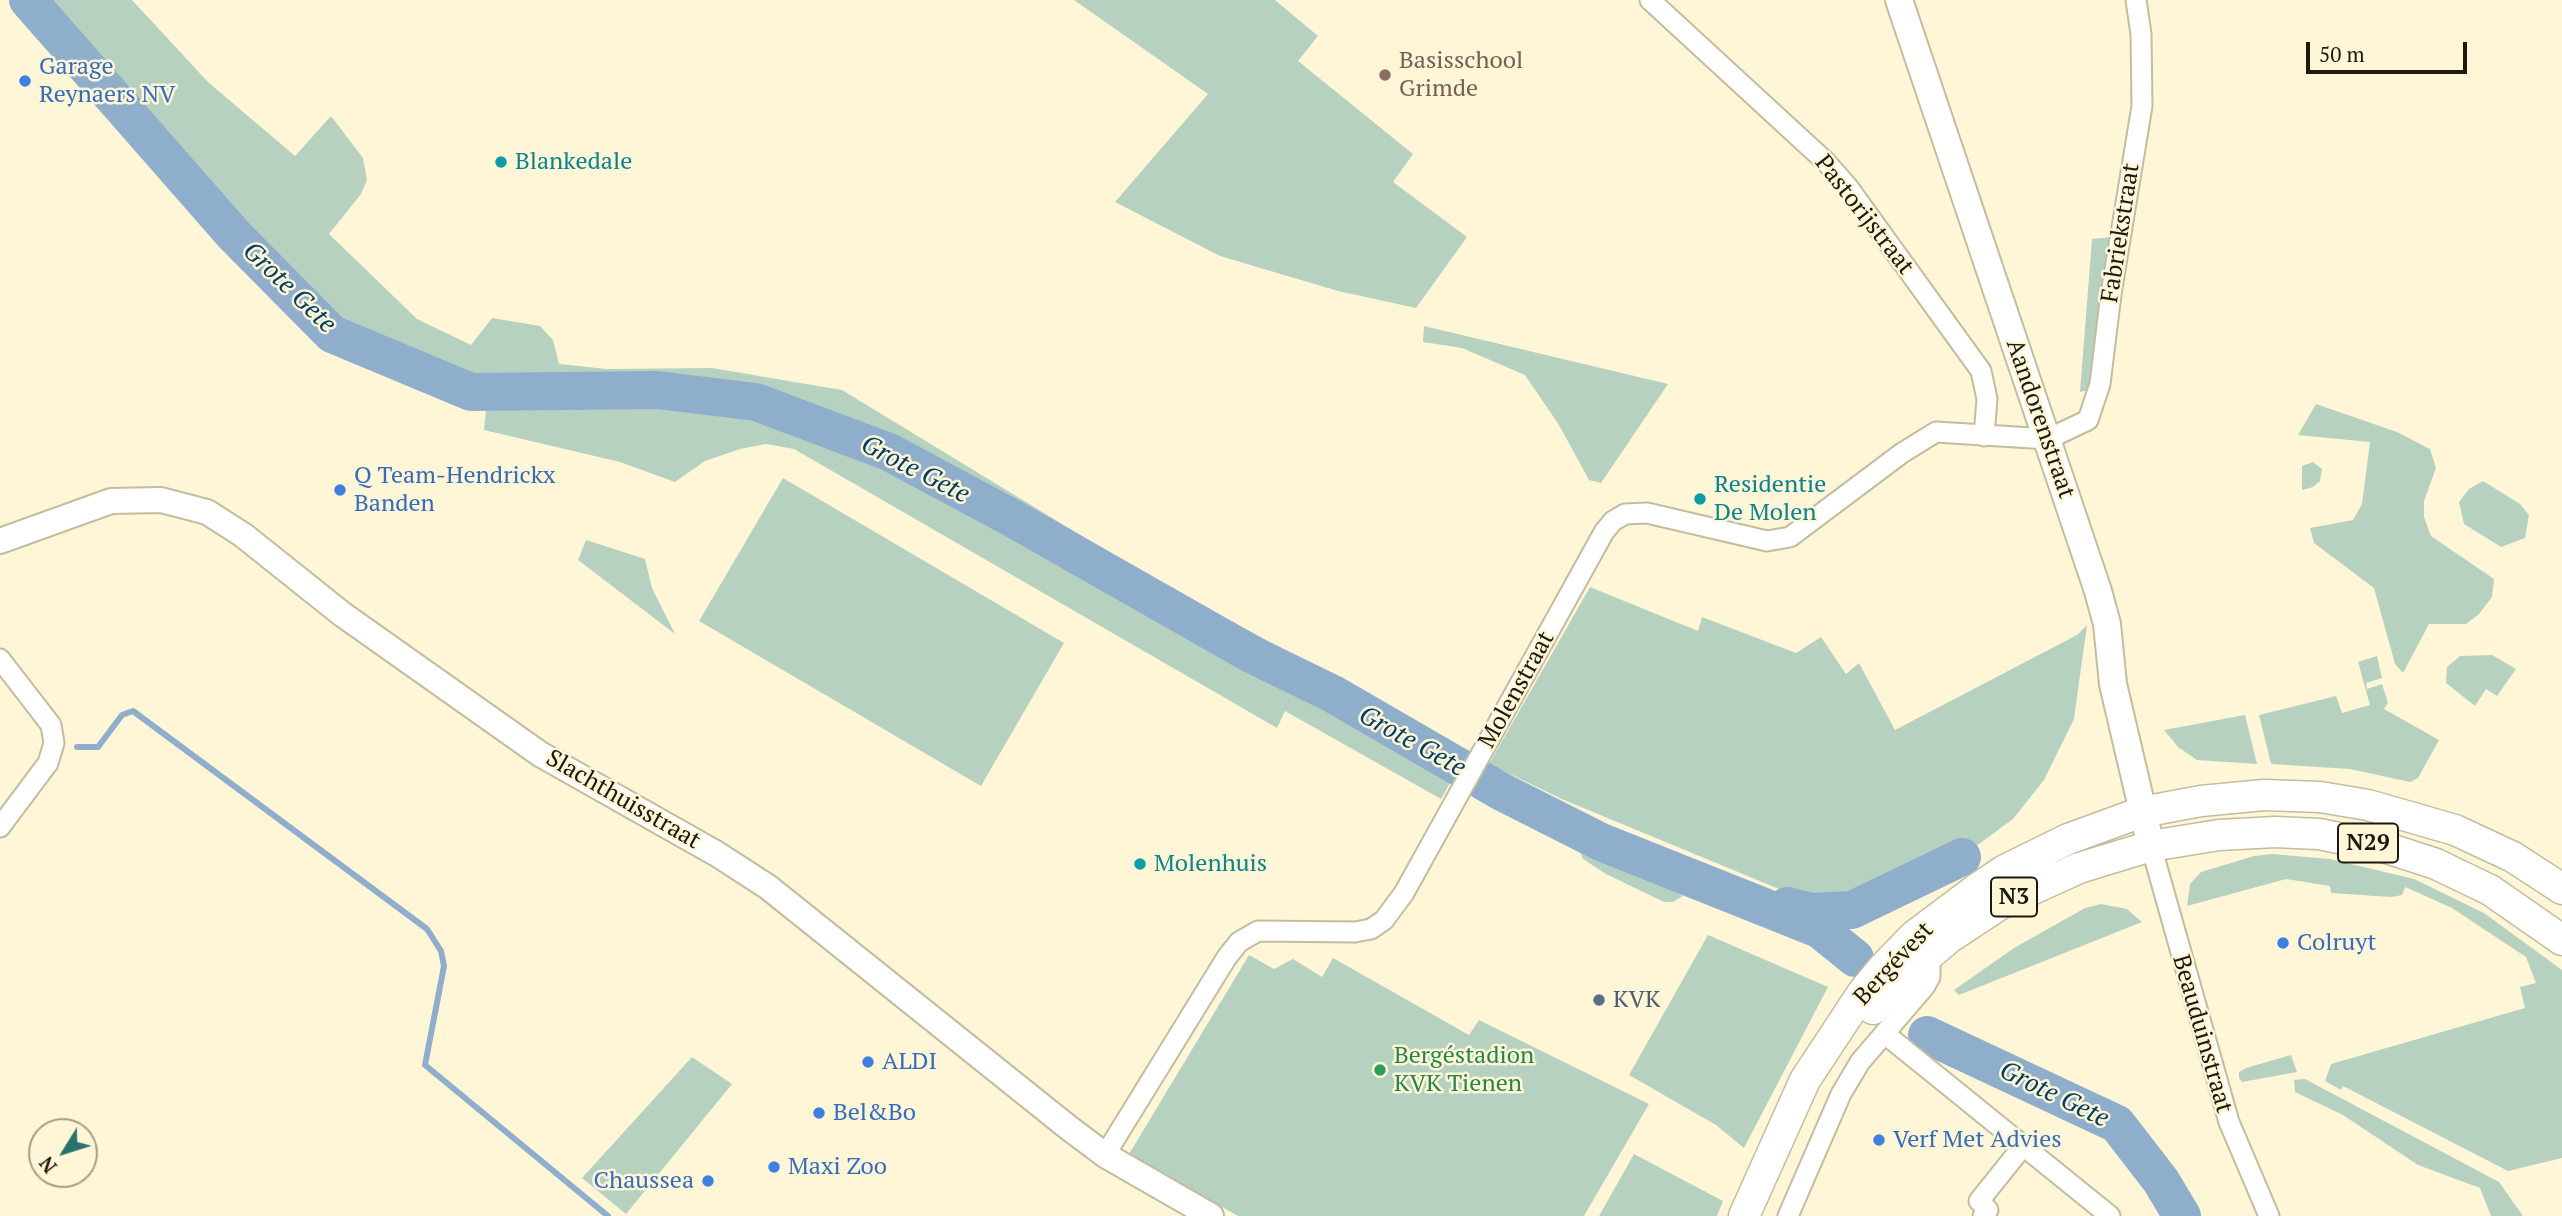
<!DOCTYPE html>
<html>
<head>
<meta charset="utf-8">
<style>
  body { margin:0 }
  #map { position:relative; width:2562px; height:1216px; overflow:hidden; background:#fef6d7; font-family:"PT Serif",serif }
  canvas { display:block }
  .north { position:absolute; left:28px; top:1118px; width:70px; height:70px; box-sizing:border-box; background:#fef6d7; border:2px solid #a49e87; border-radius:50%; rotate:232deg; font-size:19px; font-weight:700; line-height:28px; text-align:center; color:#1c190e }
  .north::after { content:''; display:block; margin:auto; width:24px; height:32px; background:#2a726a; clip-path:polygon(50% 0,100% 100%,50% 72%,0 100%) }
  .scale { position:absolute; left:2306px; top:42px; width:161px; height:32px; box-sizing:border-box; border:4px solid #1c190e; border-top:0; padding-left:9px; font-size:21px; line-height:24px; white-space:nowrap; color:#1c190e; -webkit-text-stroke:5px #fef6d7; paint-order:stroke }
</style>
</head>
<body>
<div id="map">
<canvas width="2562" height="1216"></canvas>
<div class="north">N</div>
<div class="scale">50 m</div>
</div>
<script>
const ctx = document.querySelector('canvas').getContext('2d');
ctx.lineJoin = 'round';
function fillPath(path, color) { ctx.fillStyle = color; ctx.fill(path, 'evenodd'); }
const shape = rows => new Path2D(rows.map(r => 'M' + r).join(''));
function trace(path, color, width, dash) { ctx.strokeStyle = color; ctx.lineWidth = width; ctx.lineCap = dash ? 'butt' : 'round'; ctx.setLineDash(dash || []); ctx.stroke(path); }
function label(font, color, halo, rows, align = 'center') {
  ctx.font = font + ' "PT Serif",serif'; ctx.lineWidth = 5; ctx.setLineDash([]); ctx.textBaseline = 'middle'; ctx.strokeStyle = halo; ctx.fillStyle = color; for (const [text, x, y, turn = 0] of rows) {
    ctx.save(); ctx.translate(x, y); ctx.rotate((+turn || 0) * Math.PI / 180); ctx.textAlign = isNaN(turn) ? turn : align; if (halo) ctx.strokeText(text, 0, 0); ctx.fillText(text, 0, 0); ctx.restore();
  }
}
fillPath(shape([
  [28,0,132,0,208,82,295,156,331,116,363,158,367,180,361,194,329,234,417,319,471,345,492,318,540,326,553,340,559,364,607,369,712,368,842,390,1141,572,1305,661,1289,681,1455,774,1441,799,1285,711,1277,728,794,449,766,444,740,449,705,461,675,482,620,462,484,430,486,409,471,392,332,334,234,235],
  [1074,0,1275,0,1318,36,1298,61,1413,154,1393,182,1467,237,1416,308,1338,291,1220,256,1115,202,1208,94],
  [2112,237,2088,390,2080,392,2092,239],
  [1424,326,1668,384,1601,483,1589,480,1559,425,1525,375,1462,348,1423,342],
  [2316,404,2397,432,2430,449,2436,468,2424,501,2424,517,2431,536,2494,579,2492,597,2479,614,2466,624,2429,624,2403,673,2395,664,2374,588,2314,543,2310,528,2353,520,2362,504,2370,442,2298,435],
  [2313,462,2322,469,2320,481,2313,487,2302,490,2302,466],
  [783,478,1064,643,981,786,699,621],
  [2483,481,2520,504,2529,515,2525,538,2501,547,2464,524,2459,502,2469,489],
  [586,540,645,559,652,588,675,634,578,560],
  [1590,587,1698,631,1702,617,1796,653,1821,637,1846,674,1859,663,1895,730,2077,635,2087,625,2074,719,2044,780,2013,819,1927,882,1909,890,1894,881,1884,882,1835,903,1808,901,1564,800,1489,764],
  [2492,655,2516,669,2497,696,2486,689,2475,706,2446,683,2447,667,2460,656],
  [2377,656,2382,678,2366,683,2367,689,2382,684,2388,703,2384,709,2439,740,2418,778,2410,782,2350,769,2271,764,2259,715,2336,696,2342,713,2370,705,2358,662],
  [2245,715,2257,764,2197,760,2178,747,2164,730],
  [1575,841,1619,859,1683,896,1673,902,1664,902,1606,874,1583,859],
  [2272,854,2330,859,2414,879,2484,913,2562,970,2562,1158,2508,1171,2343,1086,2341,1090,2325,1081,2331,1064,2525,1008,2520,987,2536,983,2526,957,2452,908,2405,887,2402,895,2392,897,2331,893,2330,886,2286,879,2187,906,2190,884,2201,872,2254,856],
  [2101,904,2127,909,2142,922,1959,995,1954,990,2014,948,2085,908],
  [1708,935,1828,987,1744,1148,1716,1125,1629,1075],
  [1249,955,1274,969,1293,959,1322,977,1333,958,1469,1035,1479,1020,1649,1104,1584,1216,1238,1216,1129,1154],
  [2291,1055,2297,1072,2242,1082,2239,1078,2239,1072,2246,1068],
  [692,1057,732,1084,626,1214,582,1178],
  [2305,1079,2499,1182,2523,1216,2491,1216,2480,1188,2418,1165,2343,1115,2295,1092,2294,1080],
  [1634,1154,1723,1201,1717,1216,1599,1216]
]), '#b7d1c0');
trace(shape([
  [77,747,98,747,122,715,133,711,427,929,441,951,444,966,425,1065,608,1216]
]), '#8eaecc', 6);
trace(shape([
  [28,0,234,235,332,334,471,392,657,390,756,402,889,452,1012,518,1251,654,1333,694,1502,792,1601,842,1819,929,1855,958],
  [1787,906,1811,912,1852,910,1962,857],
  [1927,1035,2117,1124,2161,1181,2182,1216]
]), '#8eaecc', 38);
const minor = shape([
  [1650,0,1826,162,1848,187,1981,371,1987,399,1984,436],
  [0,659,51,725,54,743,48,763,0,827],
  [2151,846,2229,1122,2269,1216],
  [1885,1034,2110,1216],
  [1105,1155,1227,957,1239,942,1258,931,1355,932,1371,929,1384,920,1404,893,1604,532,1613,521,1625,514,1647,513,1767,541,1790,537,1902,453,1936,432,2048,439,2088,420,2100,384,2111,294,2142,106,2141,34,2136,0],
  [1788,1216,1841,1094,1860,1062,1925,986,1930,977,1930,955],
  [1983,1216,1988,1210,1979,1201,2023,1146]
]);
const tertiary = shape([
  [0,541,111,501,161,500,207,512,243,535,342,614,540,754,717,854,768,887,1069,1128,1105,1155,1211,1216]
]);
const secondary = shape([
  [1899,0,2098,591,2107,624,2113,684,2151,846]
]);
const primary = shape([
  [1873,1009,1896,983,1949,938,2002,903,2079,868,2151,846,2219,835,2275,832,2319,834,2387,848,2436,864,2490,890,2562,940],
  [1744,1216,1805,1080,1863,992,1882,969,1914,936,1978,888,2005,870,2068,839,2142,812,2201,801,2264,795,2320,797,2368,805,2455,830,2513,857,2562,889]
]);
trace(minor, '#c4bc9f', 23);
trace(tertiary, '#c4bc9f', 28);
trace(secondary, '#c4bc9f', 30);
trace(primary, '#c4bc9f', 33);
trace(minor, '#fff', 19);
trace(tertiary, '#fff', 24);
trace(secondary, '#fff', 26);
trace(primary, '#fff', 30);
for (const [x, y, r, color] of [
  [1385,75,7,"#8d6e63"],
  [25,81,7,"#3f7fe0"],
  [501,162,7,"#0f9aa8"],
  [340,490,7,"#3f7fe0"],
  [1700,499,7,"#0f9aa8"],
  [1140,864,7,"#0f9aa8"],
  [2283,943,7,"#3f7fe0"],
  [1599,1000,7,"#5c6f8a"],
  [868,1062,7,"#3f7fe0"],
  [1380,1070,7,"#2e9e5b"],
  [819,1113,7,"#3f7fe0"],
  [1879,1140,7,"#3f7fe0"],
  [774,1167,7,"#3f7fe0"],
  [708,1181,7,"#3f7fe0"]
]) { const dot = new Path2D(); dot.arc(x, y, r, 0, 2 * Math.PI); ctx.fillStyle = color; ctx.fill(dot); trace(dot, '#fef6d7', 2.5); }
for (const [x, y, w] of [
  [2368,843,60],
  [2014,897,46]
]) { const box = new Path2D(); box.roundRect(x - w / 2, y - 19.5, w, 39, 5); ctx.fillStyle = '#fef6d7'; ctx.fill(box); trace(box, '#1c190e', 2); }
label('bold 23px', '#1c190e', null, [
  ["N29",2368,843],
  ["N3",2014,897]
]);
label('24px', '#785e54', '#fef6d7', [
  ["Basisschool",1399,61],
  ["Grimde",1399,89]
], 'left');
label('24px', '#366cbe', '#fef6d7', [
  ["Garage",39,67],
  ["Reynaers NV",39,95],
  ["Q Team-Hendrickx",354,476],
  ["Banden",354,504],
  ["Colruyt",2297,943],
  ["ALDI",882,1062],
  ["Bel&Bo",833,1113],
  ["Verf Met Advies",1893,1140],
  ["Maxi Zoo",788,1167],
  ["Chaussea",694,1181,"right"]
], 'left');
label('24px', '#0d838f', '#fef6d7', [
  ["Blankedale",515,162],
  ["Residentie",1714,485],
  ["De Molen",1714,513],
  ["Molenhuis",1154,864]
], 'left');
label('24px', '#1c190e', '#fef6d7', [
  ["Pastorijstraat",1864,215,52],
  ["Fabriekstraat",2121,233,-81],
  ["Aandorenstraat",2040,419,71],
  ["Molenstraat",1517,690,-61],
  ["Slachthuisstraat",623,800,30],
  ["Bergévest",1894,964,-47],
  ["Beauduinstraat",2202,1034,74]
]);
label('24px', '#4e5e75', '#fef6d7', [
  ["KVK",1613,1000]
], 'left');
label('24px', '#27864d', '#fef6d7', [
  ["Bergéstadion",1394,1056],
  ["KVK Tienen",1394,1084]
], 'left');
label('italic 26px', '#053d64', '#fef6d7', [
  ["Grote Gete",289,288,44],
  ["Grote Gete",915,470,27],
  ["Grote Gete",1412,742,29],
  ["Grote Gete",2054,1095,26]
]);
</script>
</body>
</html>
